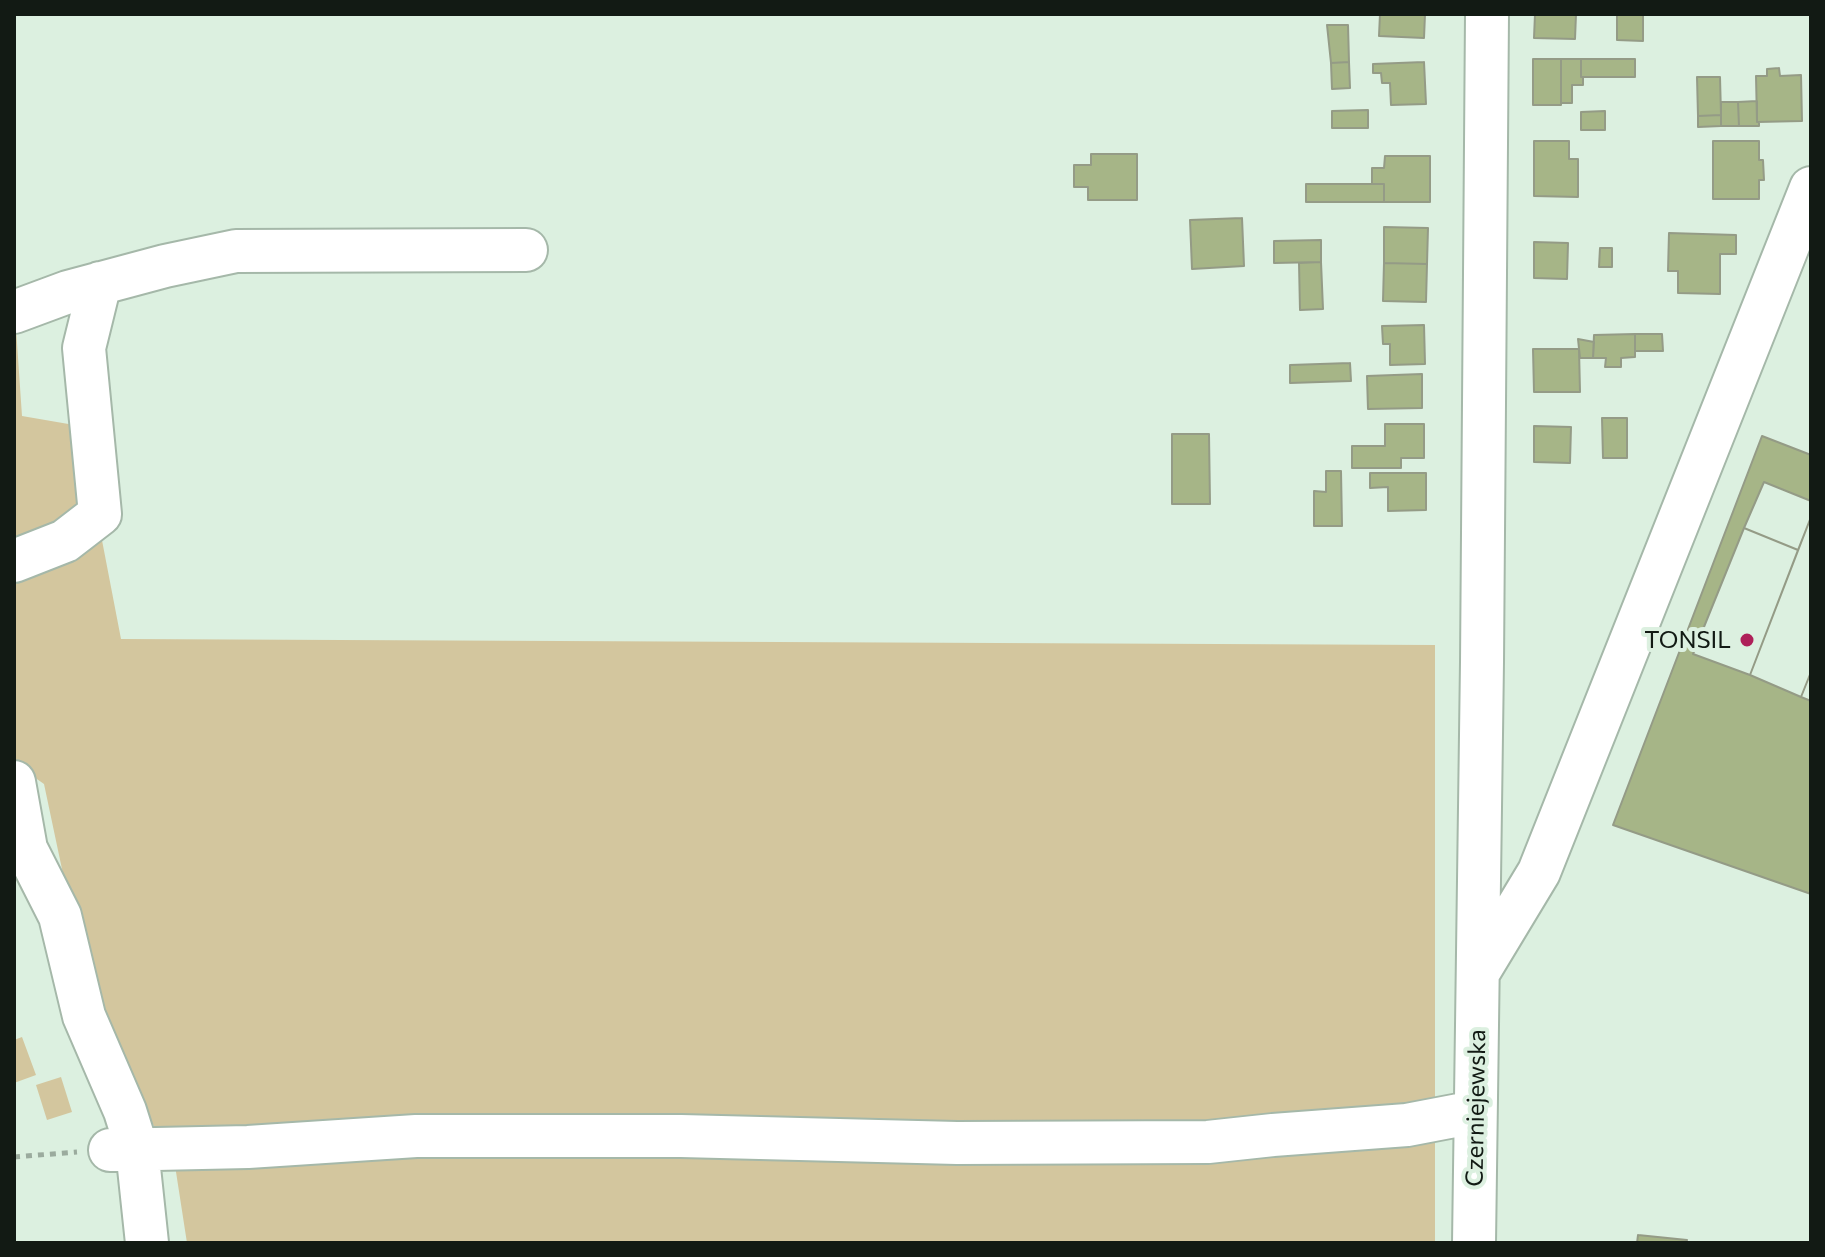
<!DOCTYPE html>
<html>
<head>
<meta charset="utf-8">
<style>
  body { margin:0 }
  #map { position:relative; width:1825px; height:1257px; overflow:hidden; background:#dcf0e0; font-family:Commissioner,sans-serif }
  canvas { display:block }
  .frame { position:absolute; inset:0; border:16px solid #121a14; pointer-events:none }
</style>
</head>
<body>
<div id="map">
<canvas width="1825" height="1257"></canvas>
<div class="frame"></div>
</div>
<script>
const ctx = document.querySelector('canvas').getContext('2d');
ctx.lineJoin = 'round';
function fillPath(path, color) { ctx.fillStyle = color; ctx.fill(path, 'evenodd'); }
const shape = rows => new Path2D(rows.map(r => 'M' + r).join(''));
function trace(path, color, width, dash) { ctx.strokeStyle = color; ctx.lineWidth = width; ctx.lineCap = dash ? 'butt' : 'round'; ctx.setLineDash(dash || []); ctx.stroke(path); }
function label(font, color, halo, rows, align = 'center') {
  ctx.font = font + ' Commissioner,sans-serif'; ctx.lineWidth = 8; ctx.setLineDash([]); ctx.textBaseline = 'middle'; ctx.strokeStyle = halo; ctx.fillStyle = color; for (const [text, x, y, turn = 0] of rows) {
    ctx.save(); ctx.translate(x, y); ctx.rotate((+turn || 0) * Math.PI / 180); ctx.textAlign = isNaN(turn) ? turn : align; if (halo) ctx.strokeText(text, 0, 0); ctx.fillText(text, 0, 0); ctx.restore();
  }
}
fillPath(shape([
  [14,299,22,416,80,426,121,639,1435,645,1435,1243,187,1243,174,1159,96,1030,44,784,14,763],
  [22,1037,36,1075,14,1083,14,1040],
  [61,1077,72,1112,47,1120,36,1085]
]), '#d3c69e');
const building = shape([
  [1380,14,1425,14,1424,38,1379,36,1380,14],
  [1535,14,1576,14,1575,39,1534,38,1535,14],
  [1617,14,1643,14,1643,41,1617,40,1617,14],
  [1327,25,1348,25,1349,62,1331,63,1327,25],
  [1533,59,1561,59,1561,105,1533,105,1533,59],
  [1561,59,1581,59,1581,77,1583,77,1583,85,1572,85,1572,103,1561,103,1561,59],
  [1581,59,1635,59,1635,77,1581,77,1581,59],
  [1349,62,1350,88,1332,89,1331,63,1349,62],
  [1424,62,1426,104,1391,105,1390,83,1382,83,1381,73,1373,73,1373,64,1424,62],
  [1779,68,1780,76,1801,75,1802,121,1757,122,1756,76,1767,76,1767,69,1779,68],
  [1697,77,1720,77,1721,115,1698,116,1697,77],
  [1757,101,1757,122,1759,122,1759,126,1739,126,1738,102,1757,101],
  [1721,102,1738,102,1739,126,1721,126,1721,102],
  [1368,110,1368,128,1332,128,1332,111,1368,110],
  [1605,111,1605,130,1581,130,1581,112,1605,111],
  [1721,115,1721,126,1698,127,1698,116,1721,115],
  [1534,141,1569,141,1569,159,1578,159,1578,197,1534,196,1534,141],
  [1713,141,1759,141,1759,160,1763,160,1764,180,1759,180,1759,199,1713,199,1713,141],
  [1091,154,1137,154,1137,200,1088,200,1088,187,1074,187,1074,165,1091,165,1091,154],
  [1385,156,1430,156,1430,202,1384,202,1384,184,1372,184,1372,168,1384,168,1385,156],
  [1306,184,1384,184,1384,202,1306,202,1306,184],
  [1242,218,1244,266,1192,269,1190,220,1242,218],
  [1384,227,1428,228,1427,264,1384,263,1384,227],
  [1669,233,1736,235,1736,254,1720,254,1720,294,1678,293,1678,271,1668,271,1669,233],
  [1321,240,1321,262,1274,263,1274,241,1321,240],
  [1534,242,1568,243,1567,279,1534,278,1534,242],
  [1600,248,1612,248,1612,267,1599,267,1600,248],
  [1321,262,1323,309,1300,310,1299,263,1321,262],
  [1384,263,1427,264,1426,302,1383,301,1384,263],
  [1424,325,1425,364,1390,365,1390,344,1383,344,1382,326,1424,325],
  [1635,334,1635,357,1621,358,1621,367,1605,367,1606,358,1593,358,1594,335,1635,334],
  [1635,334,1662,334,1663,351,1635,351,1635,334],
  [1578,339,1594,342,1593,358,1580,358,1578,339],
  [1533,349,1579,349,1580,392,1534,392,1533,349],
  [1350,363,1351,381,1290,383,1290,365,1350,363],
  [1422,374,1422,408,1368,409,1367,376,1422,374],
  [1602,418,1627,418,1627,458,1603,458,1602,418],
  [1385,424,1424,424,1424,458,1401,458,1401,468,1352,468,1352,446,1385,446,1385,424],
  [1534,426,1571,427,1570,463,1534,462,1534,426],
  [1172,434,1209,434,1210,504,1172,504,1172,434],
  [1762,436,1811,455,1811,894,1613,825,1762,436],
  [1326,471,1341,471,1342,526,1314,526,1314,491,1326,492,1326,471],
  [1370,473,1426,473,1426,510,1388,511,1388,487,1370,488,1370,473],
  [1764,482,1811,501,1811,517,1798,550,1744,528,1764,482],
  [1811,517,1811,672,1801,697,1750,675,1811,517],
  [1744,528,1798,550,1750,675,1693,654,1744,528],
  [1811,672,1811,701,1801,697,1811,672],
  [1638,1235,1687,1240,1686,1243,1637,1243,1638,1235]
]);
fillPath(building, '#a6b587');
trace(building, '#949b86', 2);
const minor = shape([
  [14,312,68,292,165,266,236,251,526,250],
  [14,561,65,541,100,514,84,348,100,283],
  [14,782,26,849,60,916,84,1016,125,1111,137,1149,147,1243],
  [1478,973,1539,872,1811,188],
  [110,1150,248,1147,416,1136,681,1136,957,1143,1208,1142,1273,1135,1407,1125,1475,1112],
  [1474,1243,1482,662,1487,14]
]);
trace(minor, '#a5b8a9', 46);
trace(shape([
  [14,1157,77,1152]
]), '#9bab9e', 5, [6, 6]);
trace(minor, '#fff', 42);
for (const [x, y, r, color] of [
  [1747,640,8,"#ae2059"]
]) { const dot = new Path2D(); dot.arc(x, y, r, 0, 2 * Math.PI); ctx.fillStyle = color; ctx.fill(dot); trace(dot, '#dcf0e0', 3); }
label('24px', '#121a14', '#dcf0e0', [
  ["TONSIL",1731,640]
], 'right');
label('24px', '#121a14', '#dcf0e0', [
  ["Czerniejewska",1476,1108,-89]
]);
</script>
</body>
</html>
